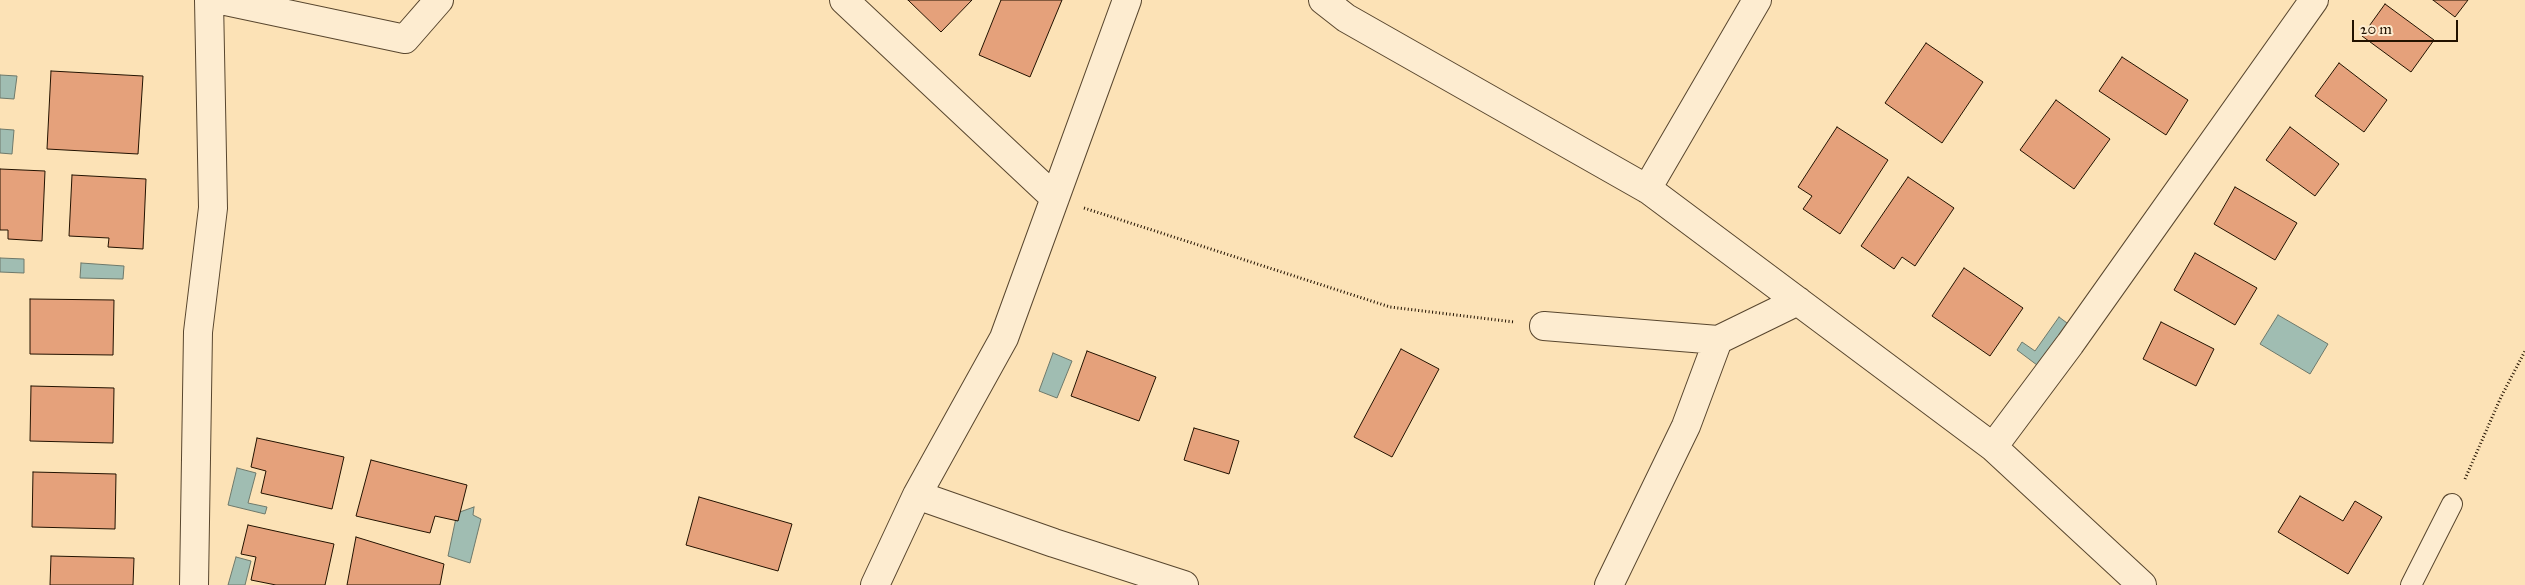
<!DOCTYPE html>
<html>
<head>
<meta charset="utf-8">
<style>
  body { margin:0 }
  #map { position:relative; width:2525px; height:585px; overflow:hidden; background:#fce2b6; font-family:"IM FELL Great Primer",serif }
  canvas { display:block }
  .scale { position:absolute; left:2352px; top:20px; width:106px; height:22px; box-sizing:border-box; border:2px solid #221200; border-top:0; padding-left:6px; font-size:15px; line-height:18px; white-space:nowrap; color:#221200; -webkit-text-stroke:4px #fdecd0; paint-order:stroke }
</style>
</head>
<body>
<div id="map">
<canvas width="2525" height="585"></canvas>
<div class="scale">20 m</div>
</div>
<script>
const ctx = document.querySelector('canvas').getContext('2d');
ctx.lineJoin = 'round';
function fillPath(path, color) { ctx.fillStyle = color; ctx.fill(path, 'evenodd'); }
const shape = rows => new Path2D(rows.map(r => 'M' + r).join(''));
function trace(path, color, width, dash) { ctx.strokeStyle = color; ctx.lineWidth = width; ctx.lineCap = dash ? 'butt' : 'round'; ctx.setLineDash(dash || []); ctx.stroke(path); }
const water = shape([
  [0,75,17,76,14,99,0,98,0,75],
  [0,129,14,130,12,154,0,153,0,129],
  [0,258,24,259,24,273,0,272,0,258],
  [81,263,124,266,123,279,80,278,81,263],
  [2278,315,2328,344,2310,374,2260,344,2278,315],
  [2059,317,2071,326,2041,368,2017,350,2022,342,2035,351,2059,317],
  [1053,353,1072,361,1057,398,1039,391,1053,353],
  [237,468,256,473,248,503,267,507,265,514,228,505,237,468],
  [474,507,473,515,481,519,470,563,448,556,457,513,474,507],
  [236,557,251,561,245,585,228,585,236,557]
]);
fillPath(water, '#a0bdb2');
trace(water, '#6e796b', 1);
const building = shape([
  [908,0,972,0,941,32,908,0],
  [1001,0,1062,0,1030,77,979,55,1001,0],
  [2433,0,2468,0,2455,17,2433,0],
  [2385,4,2434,40,2411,72,2362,36,2385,4],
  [1926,43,1983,82,1942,143,1885,103,1926,43],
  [2122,57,2188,100,2166,135,2099,91,2122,57],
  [2339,63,2387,100,2364,132,2315,96,2339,63],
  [51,71,143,76,138,154,47,149,51,71],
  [2056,100,2110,139,2074,189,2020,150,2056,100],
  [1837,127,1888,160,1840,234,1803,209,1812,196,1798,187,1837,127],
  [2290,127,2339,164,2315,196,2266,160,2290,127],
  [0,169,45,171,42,241,8,239,8,230,0,230,0,169],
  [72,175,146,179,143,249,108,247,109,238,69,236,72,175],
  [1908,177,1954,208,1915,266,1902,257,1894,269,1861,246,1908,177],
  [2235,187,2297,223,2275,260,2214,224,2235,187],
  [2195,253,2257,288,2235,325,2174,290,2195,253],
  [1964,268,2023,308,1990,356,1932,316,1964,268],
  [30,299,114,300,113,355,30,354,30,299],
  [2161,322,2214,349,2196,386,2143,359,2161,322],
  [1401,349,1439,369,1392,457,1354,437,1401,349],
  [1087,351,1156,377,1139,421,1071,396,1087,351],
  [31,386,114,388,113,443,30,441,31,386],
  [1194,428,1239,441,1229,474,1184,460,1194,428],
  [257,438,344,457,332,509,261,493,266,471,251,467,257,438],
  [371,460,467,485,458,521,435,516,430,533,356,516,371,460],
  [33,472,116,474,115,529,32,527,33,472],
  [2300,496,2343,521,2355,501,2382,517,2348,574,2278,532,2300,496],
  [699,497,792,524,778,571,686,545,699,497],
  [248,525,334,544,325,585,276,585,251,580,256,557,241,554,248,525],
  [356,537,444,564,440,585,347,585,356,537],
  [51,556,134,558,133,585,50,585,51,556]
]);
fillPath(building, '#e5a17b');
trace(building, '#221200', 1);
const service = shape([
  [2411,585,2452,504]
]);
const minor = shape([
  [221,0,405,39,439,0],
  [844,0,1055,198],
  [1323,0,1346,18,1649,190,1993,447,2142,585],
  [1647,189,1757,0],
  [1544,326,1718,340],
  [1993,447,2070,344,2314,0],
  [917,495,1004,338,1127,0],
  [194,585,198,332,213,208,209,0],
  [875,585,917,495,1054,543,1184,585],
  [1609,585,1686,426,1718,340,1798,301]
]);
trace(service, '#58462e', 22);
trace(minor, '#58462e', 30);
trace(shape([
  [1084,208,1390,307,1514,322],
  [2465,479,2501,397,2525,351]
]), '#221200', 3, [1, 2.5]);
trace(service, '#fdecd0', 20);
trace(minor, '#fdecd0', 28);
</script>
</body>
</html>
